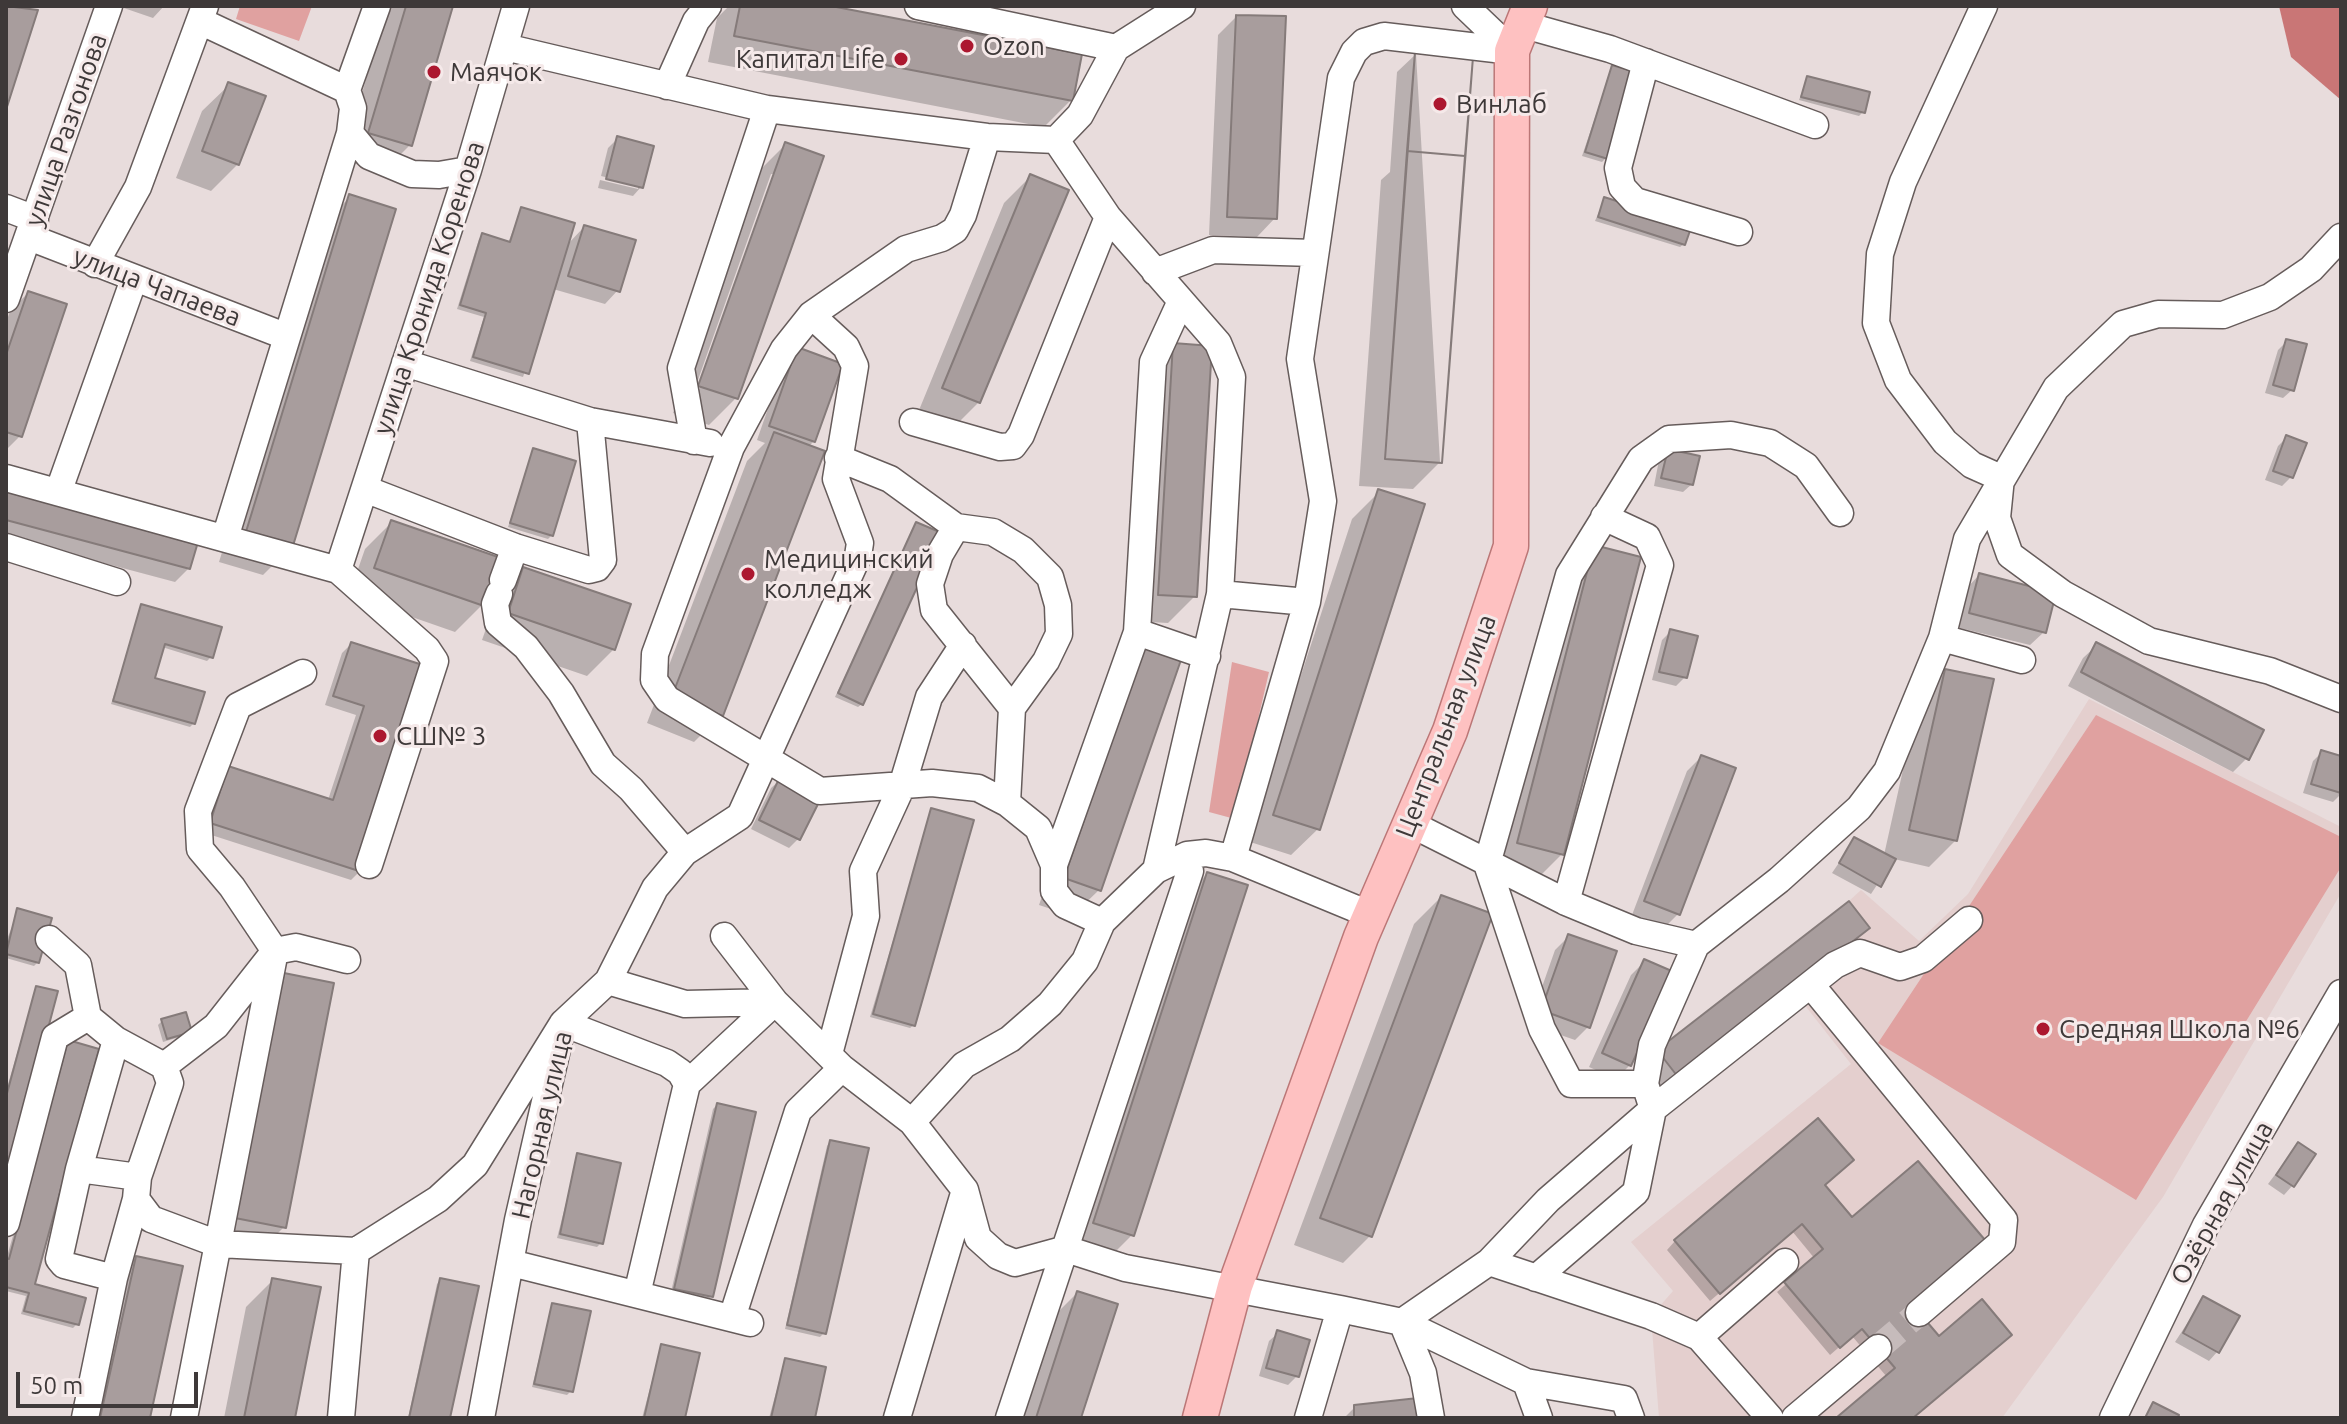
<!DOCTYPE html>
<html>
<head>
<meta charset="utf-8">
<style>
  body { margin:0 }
  #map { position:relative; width:2347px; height:1424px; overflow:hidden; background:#e8dcdc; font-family:Ubuntu,sans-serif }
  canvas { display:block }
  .frame { position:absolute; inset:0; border:8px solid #3e3939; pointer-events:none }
  .scale { position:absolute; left:16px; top:1372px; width:182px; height:36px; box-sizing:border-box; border:4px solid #3e3939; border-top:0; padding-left:10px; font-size:24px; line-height:28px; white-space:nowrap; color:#3e3939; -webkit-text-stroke:6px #f5e9e9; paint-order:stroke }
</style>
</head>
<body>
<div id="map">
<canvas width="2347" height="1424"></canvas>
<div class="frame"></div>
<div class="scale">50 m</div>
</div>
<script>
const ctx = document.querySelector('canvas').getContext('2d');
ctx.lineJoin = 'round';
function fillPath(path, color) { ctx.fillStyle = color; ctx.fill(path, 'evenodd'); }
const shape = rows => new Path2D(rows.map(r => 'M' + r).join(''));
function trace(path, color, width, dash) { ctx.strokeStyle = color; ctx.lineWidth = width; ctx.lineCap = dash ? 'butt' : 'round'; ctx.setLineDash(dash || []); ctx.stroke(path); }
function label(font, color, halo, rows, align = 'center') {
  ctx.font = font + ' Ubuntu,sans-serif'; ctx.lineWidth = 6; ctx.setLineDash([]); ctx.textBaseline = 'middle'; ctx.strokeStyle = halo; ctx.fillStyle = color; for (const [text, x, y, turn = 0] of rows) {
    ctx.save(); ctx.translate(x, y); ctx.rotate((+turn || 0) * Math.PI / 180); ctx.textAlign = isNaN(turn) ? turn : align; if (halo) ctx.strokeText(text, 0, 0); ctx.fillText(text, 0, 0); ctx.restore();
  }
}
fillPath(shape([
  [2089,699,2341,827,2341,893,2163,1197,2002,1418,1659,1418,1651,1316,1673,1291,1631,1242,1851,1064,1792,989,1870,928,1849,901,1861,890,1919,941,1968,894]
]), '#e4cfce');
fillPath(shape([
  [240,6,312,6,299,41,236,19],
  [1232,662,1269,672,1235,819,1209,812],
  [2096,715,2341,837,2341,867,2136,1200,1878,1043]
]), '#e0a1a0');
fillPath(shape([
  [2279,6,2341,6,2341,100,2291,57]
]), '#c97676');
fillPath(shape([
  [118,6,164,6,153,18],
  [388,6,451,6,410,145,383,172,342,160],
  [729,6,821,6,1071,100,1044,127,708,62,717,18],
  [1236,17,1275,218,1257,237,1209,235,1218,35],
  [1416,54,1440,462,1413,489,1359,486,1381,180,1390,172,1397,72],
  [1612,67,1606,158,1602,162,1582,156],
  [1807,78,1863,112,1859,116,1799,100],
  [229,85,238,164,211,191,176,178,202,111],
  [617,139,641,187,633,196,598,188,600,180,638,189,638,185,601,176,608,148],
  [785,145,736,398,709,425,673,413,758,172],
  [771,174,775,174,697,396,693,394],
  [1031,176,979,402,952,429,917,415,1004,203],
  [350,197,290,548,263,575,219,562,323,224],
  [1604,200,1684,244,1680,247,1595,221],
  [521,209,567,245,584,227,618,290,605,304,553,289,523,377,470,361,484,317,457,309,479,239,483,235,508,243],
  [28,293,20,436,6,450,6,323,10,311],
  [2287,341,2292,390,2283,398,2265,393,2278,350],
  [1174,345,1195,596,1168,623,1132,621,1147,372],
  [798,350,814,441,808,447,721,715,694,742,647,723,747,461,765,443,757,440,784,363],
  [2287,437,2291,477,2282,486,2265,480,2278,446],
  [533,451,552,535,548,539,508,527],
  [1668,451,1692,484,1683,492,1654,486,1659,460],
  [1379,492,1318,829,1291,855,1247,841,1352,519],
  [6,493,189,568,175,582,6,537],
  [392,522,510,584,524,569,614,649,587,676,482,640,497,598,482,605,455,632,349,595,365,549],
  [917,524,862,704,858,707,835,697],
  [1594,547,1562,854,1535,881,1491,870,1567,574],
  [1979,575,2044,632,2030,645,1956,627,1966,589],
  [142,606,211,657,207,661,162,647,152,679,194,723,190,727,111,704],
  [1671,631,1685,677,1676,686,1652,680,1662,640],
  [351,644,426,668,360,871,351,880,202,832,220,777,328,800,356,715,325,705,342,653],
  [2097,645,2247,758,2233,772,2068,686,2083,658],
  [1946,671,1956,840,1929,867,1894,859,1871,894,1832,873,1855,839,1884,855,1919,698],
  [1119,673,1099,890,1072,916,1039,905],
  [2322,752,2341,758,2341,794,2333,802,2303,793,2313,761],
  [1701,757,1678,914,1665,927,1632,915,1687,771],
  [780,780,818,798,798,839,789,848,751,829,771,788],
  [932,810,914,1025,910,1028,870,1017],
  [1207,874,1132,1235,1105,1262,1067,1249,1180,901],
  [1441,897,1370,1236,1343,1263,1294,1245,1414,924],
  [18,911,38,962,34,966,6,958,6,942],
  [1867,928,1664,1089,1645,1065],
  [1569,936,1588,1027,1575,1040,1529,1024,1555,950],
  [1645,961,1630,1065,1616,1079,1589,1067,1631,975],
  [285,975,284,1227,257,1254,210,1245,258,1002],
  [36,988,6,1179,6,1091],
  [162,1021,186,1035,163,1042,158,1025],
  [68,1043,33,1286,77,1324,73,1328,21,1314,26,1296,6,1291,6,1260],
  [717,1105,711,1296,708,1300,671,1292,713,1109],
  [830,1142,824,1333,820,1337,785,1329,827,1146],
  [2298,1144,2292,1186,2284,1195,2268,1184],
  [578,1156,601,1243,597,1247,557,1238],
  [1823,1186,1909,1304,1912,1418,1839,1418,1887,1377,1852,1336,1830,1355,1777,1292,1815,1259,1792,1231,1710,1301,1667,1250,1675,1241],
  [136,1258,147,1418,80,1418,109,1285],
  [273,1280,293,1418,224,1418,246,1307],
  [441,1280,448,1418,408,1418,437,1284],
  [1077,1293,1079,1418,1019,1418,1050,1320],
  [2203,1299,2217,1352,2209,1361,2175,1342],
  [552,1305,571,1391,567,1395,532,1387],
  [1278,1333,1297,1376,1288,1385,1259,1376,1269,1341],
  [661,1347,683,1418,642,1418],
  [785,1360,813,1418,769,1418],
  [1355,1407,1416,1418,1344,1418]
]), '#0003');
const building = shape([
  [6,6,38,10,6,110,6,6],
  [406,6,453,6,412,146,368,133,406,6],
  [740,6,831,6,1082,54,1073,101,734,36,740,6],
  [1236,15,1286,16,1277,219,1227,217,1236,15],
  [1415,52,1473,57,1465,156,1407,151,1415,52],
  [1415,52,1473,57,1442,463,1385,459,1415,52],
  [1612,65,1635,72,1608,159,1585,152,1612,65],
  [1807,76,1870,92,1865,113,1801,97,1807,76],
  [228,82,266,96,239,165,202,151,228,82],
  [617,136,654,146,643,188,606,179,617,136],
  [785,142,824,156,738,399,698,386,785,142],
  [1407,151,1465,156,1442,463,1385,459,1407,151],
  [1030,174,1069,190,980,403,942,388,1030,174],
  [349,194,396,209,292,549,245,535,349,194],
  [1604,197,1692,225,1685,245,1598,217,1604,197],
  [521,207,575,223,529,374,473,357,486,313,460,305,482,233,510,242,521,207],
  [584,225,636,240,620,292,568,276,584,225],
  [28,291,67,304,22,437,6,432,6,355,28,291],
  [2286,339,2307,344,2294,391,2273,385,2286,339],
  [1173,343,1212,346,1197,597,1158,595,1173,343],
  [797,347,843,364,815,442,769,426,797,347],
  [774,432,825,451,723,716,672,696,774,432],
  [2286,435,2307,443,2293,478,2273,471,2286,435],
  [533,448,576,461,553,536,510,523,533,448],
  [1668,449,1700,456,1693,485,1661,478,1668,449],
  [1378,489,1425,504,1320,830,1273,815,1378,489],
  [6,490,198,542,190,569,6,520,6,490],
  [391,520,501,558,484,606,374,568,391,520],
  [916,522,942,533,863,705,838,693,916,522],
  [1594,545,1641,557,1564,855,1517,843,1594,545],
  [523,567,631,604,615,650,508,613,523,567],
  [1979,573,2056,593,2046,633,1969,613,1979,573],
  [141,604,222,627,213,658,165,644,155,678,205,692,195,724,113,701,141,604],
  [1670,629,1698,636,1687,678,1659,672,1670,629],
  [351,642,429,667,362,872,210,823,228,766,333,800,364,706,333,696,351,642],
  [2096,642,2264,730,2249,760,2081,672,2096,642],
  [1145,644,1182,657,1101,891,1064,878,1145,644],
  [1945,669,1994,679,1957,841,1909,830,1945,669],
  [2321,750,2341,756,2341,793,2311,784,2321,750],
  [1701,755,1736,768,1680,915,1644,901,1701,755],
  [780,777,821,798,800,840,759,820,780,777],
  [931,808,974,820,915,1026,873,1014,931,808],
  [1854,837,1896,859,1881,887,1839,863,1854,837],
  [1207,872,1248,885,1134,1236,1093,1223,1207,872],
  [1441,895,1493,914,1372,1237,1320,1218,1441,895],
  [1849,901,1870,928,1678,1077,1657,1050,1849,901],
  [17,908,52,918,39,963,6,954,17,908],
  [1568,934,1617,951,1590,1028,1541,1010,1568,934],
  [1644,959,1674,972,1631,1066,1602,1053,1644,959],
  [284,973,334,983,286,1228,235,1218,284,973],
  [36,986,58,991,6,1186,6,1097,36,986],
  [186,1012,192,1032,167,1039,161,1019,186,1012],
  [68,1040,99,1049,35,1284,86,1298,79,1325,24,1311,29,1293,6,1287,6,1258,9,1259,68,1040],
  [717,1103,756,1112,713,1297,674,1289,717,1103],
  [1818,1118,1854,1160,1825,1185,1852,1217,1918,1161,1985,1240,1911,1303,1939,1336,1982,1299,2012,1335,1913,1418,1836,1418,1895,1368,1862,1329,1840,1348,1784,1282,1823,1249,1802,1224,1720,1294,1674,1240,1818,1118],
  [830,1140,869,1148,826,1334,787,1325,830,1140],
  [2298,1142,2316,1154,2294,1187,2276,1175,2298,1142],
  [577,1153,621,1163,603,1244,560,1234,577,1153],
  [136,1256,183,1266,150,1418,100,1418,136,1256],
  [272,1278,321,1287,295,1418,244,1418,272,1278],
  [440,1278,479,1286,450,1418,409,1418,440,1278],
  [1077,1291,1118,1304,1081,1418,1036,1418,1077,1291],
  [2203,1296,2240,1316,2219,1353,2183,1333,2203,1296],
  [552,1303,591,1311,573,1392,534,1384,552,1303],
  [1277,1330,1310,1340,1299,1377,1266,1368,1277,1330],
  [661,1344,700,1353,685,1418,644,1418,661,1344],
  [785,1358,826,1367,815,1418,771,1418,785,1358],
  [1418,1398,1418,1418,1354,1418,1354,1405,1418,1398],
  [2153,1402,2179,1415,2178,1418,2145,1418,2153,1402]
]);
fillPath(building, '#a89d9d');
trace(building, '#857b7a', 2);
trace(shape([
  [1878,1348,1919,1313]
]), '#c6bbbb', 26, [26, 13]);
const minor = shape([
  [918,6,1116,48],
  [1465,6,1512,51],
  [1984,6,1903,182,1880,254,1876,323,1898,380,1945,442,1972,465,2001,478,1997,518,2010,555,2063,594,2149,641,2270,671,2341,699],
  [200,21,347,90,353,108,350,133,369,156,412,174,439,175,468,170],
  [1521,24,1610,49,1815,125],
  [505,47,767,109,987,137,1056,140,1080,115,1116,48,1182,6],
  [1646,62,1618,168,1622,187,1635,201,1739,232],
  [667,86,696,21,708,6],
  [347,90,377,6],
  [987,137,963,215,955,230,942,238,906,249,811,315,784,349,731,447,655,654,654,680,667,699,820,791,932,783,978,788,1007,803,1038,828,1054,865,1054,891,1065,905,1102,922],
  [6,208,35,219],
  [1108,217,1218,343,1232,377,1220,594,1156,870],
  [29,237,285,336],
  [95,264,138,187,205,6],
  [1155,272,1213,250,1314,253],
  [6,299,109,6],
  [405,363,590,421,710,443],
  [913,422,1000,447,1013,446,1021,435,1108,217,1056,140],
  [694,441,681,368,767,109],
  [838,458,890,479,956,527,940,554,930,584,934,610,1012,708,1007,803],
  [6,478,338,570,427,649,435,661,369,865],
  [365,489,515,547,589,570,597,568,603,560,590,421],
  [59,490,134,279],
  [956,527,993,532,1023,550,1050,577,1058,605,1059,634,1046,661,1012,708],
  [225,538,350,133],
  [6,547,117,582],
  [338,570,468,170,516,6],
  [503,580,515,547],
  [499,594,495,604,498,623,526,647,561,693,603,764,631,789,685,852],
  [1220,594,1307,602],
  [1137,632,1207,656],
  [1942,638,2022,660],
  [1411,824,1566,902,1636,931,1696,945,1779,880,1859,808,1887,771,1942,638,1967,539,2056,388,2123,324,2158,314,2223,315,2270,297,2311,269,2341,237],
  [1233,858,1307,602,1323,501,1300,359,1341,78,1354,52,1364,42,1384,36,1512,51],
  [1054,865,1137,632,1153,362,1181,301],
  [1566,902,1660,565,1647,537,1604,517],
  [724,936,775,1002,842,1068,912,1122,965,1190,978,1238,998,1256,1015,1263,1066,1249,1125,1268,1340,1309,1308,1418],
  [49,939,78,965,88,1017,116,1040,164,1066,170,1083,138,1177,136,1199,151,1219,218,1244,356,1251],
  [608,981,685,1004,775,1002],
  [1811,985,2004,1220,2002,1242,1919,1313],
  [829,1054,866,916,863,871,902,786,929,697,963,645],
  [164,1066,216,1026,275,951,296,947,347,960],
  [687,1084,775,1002],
  [1645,1084,1571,1084,1542,1029,1487,864,1569,575,1641,459,1669,439,1731,435,1770,443,1806,466,1840,513],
  [912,1122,964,1065,1010,1039,1050,1004,1085,961,1102,922,1156,870,1187,855,1206,853,1233,858,1371,915],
  [79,1169,138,1177],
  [6,1223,55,1037,88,1017],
  [1489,1262,1651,1316,1699,1337,1785,1262],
  [511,1263,750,1323],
  [114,1278,64,1265,59,1259,79,1169,116,1040],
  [1536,1278,1636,1192,1653,1109,1645,1084,1652,1045,1696,945],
  [1340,1309,1402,1322,1489,1262,1548,1200,1653,1109,1835,965,1860,953,1900,967,1923,959,1969,920],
  [732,1318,798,1111,842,1068],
  [1402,1322,1526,1382,1539,1418],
  [1402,1322,1423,1373,1431,1418],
  [1699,1337,1770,1418],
  [1526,1382,1624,1399,1631,1418],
  [85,1418,114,1278,136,1199],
  [184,1418,275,951,232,887,200,849,198,811,238,706,303,673],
  [341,1418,356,1251,438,1199,475,1165,563,1023,667,1063,680,1072,687,1084,637,1294],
  [481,1418,518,1220,563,1023,608,981,655,888,685,852,740,816,858,556,860,543,836,479,855,366,846,347,811,315],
  [897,1418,965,1190],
  [1009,1418,1190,871],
  [1795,1418,1878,1348],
  [2113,1418,2206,1225,2341,993]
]);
const major = shape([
  [1200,1418,1235,1286,1361,937,1450,731,1511,546,1512,51,1530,6]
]);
trace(minor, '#665c5b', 29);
trace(major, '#b77', 37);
trace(minor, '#fff', 26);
trace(major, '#fec1c1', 34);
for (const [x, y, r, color] of [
  [967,46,8,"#ac172f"],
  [901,59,8,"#ac172f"],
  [434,72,8,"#ac172f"],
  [1440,104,8,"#ac172f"],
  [748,574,8,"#ac172f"],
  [380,736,8,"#ac172f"],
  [2043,1029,8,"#ac172f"]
]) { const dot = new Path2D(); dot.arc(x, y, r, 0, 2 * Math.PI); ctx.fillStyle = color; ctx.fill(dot); trace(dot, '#f5e9e9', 3); }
label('26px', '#3e3939', '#f5e9e9', [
  ["Ozon",983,46],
  ["Капитал Life",885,59,"right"],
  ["Маячок",450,72],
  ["Винлаб",1456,104],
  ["Медицинский",764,559],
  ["колледж",764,589],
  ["СШ№ 3",396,736],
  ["Средняя Школа №6",2059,1029]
], 'left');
label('26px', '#3e3939', '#f5e9e9', [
  ["улица Разгонова",66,130,-71],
  ["улица Чапаева",157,287,21],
  ["улица Кронида Коренова",429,288,-72],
  ["Центральная улица",1446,726,-69],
  ["Нагорная улица",542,1125,-77],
  ["Озёрная улица",2222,1203,-61]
]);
</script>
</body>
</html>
